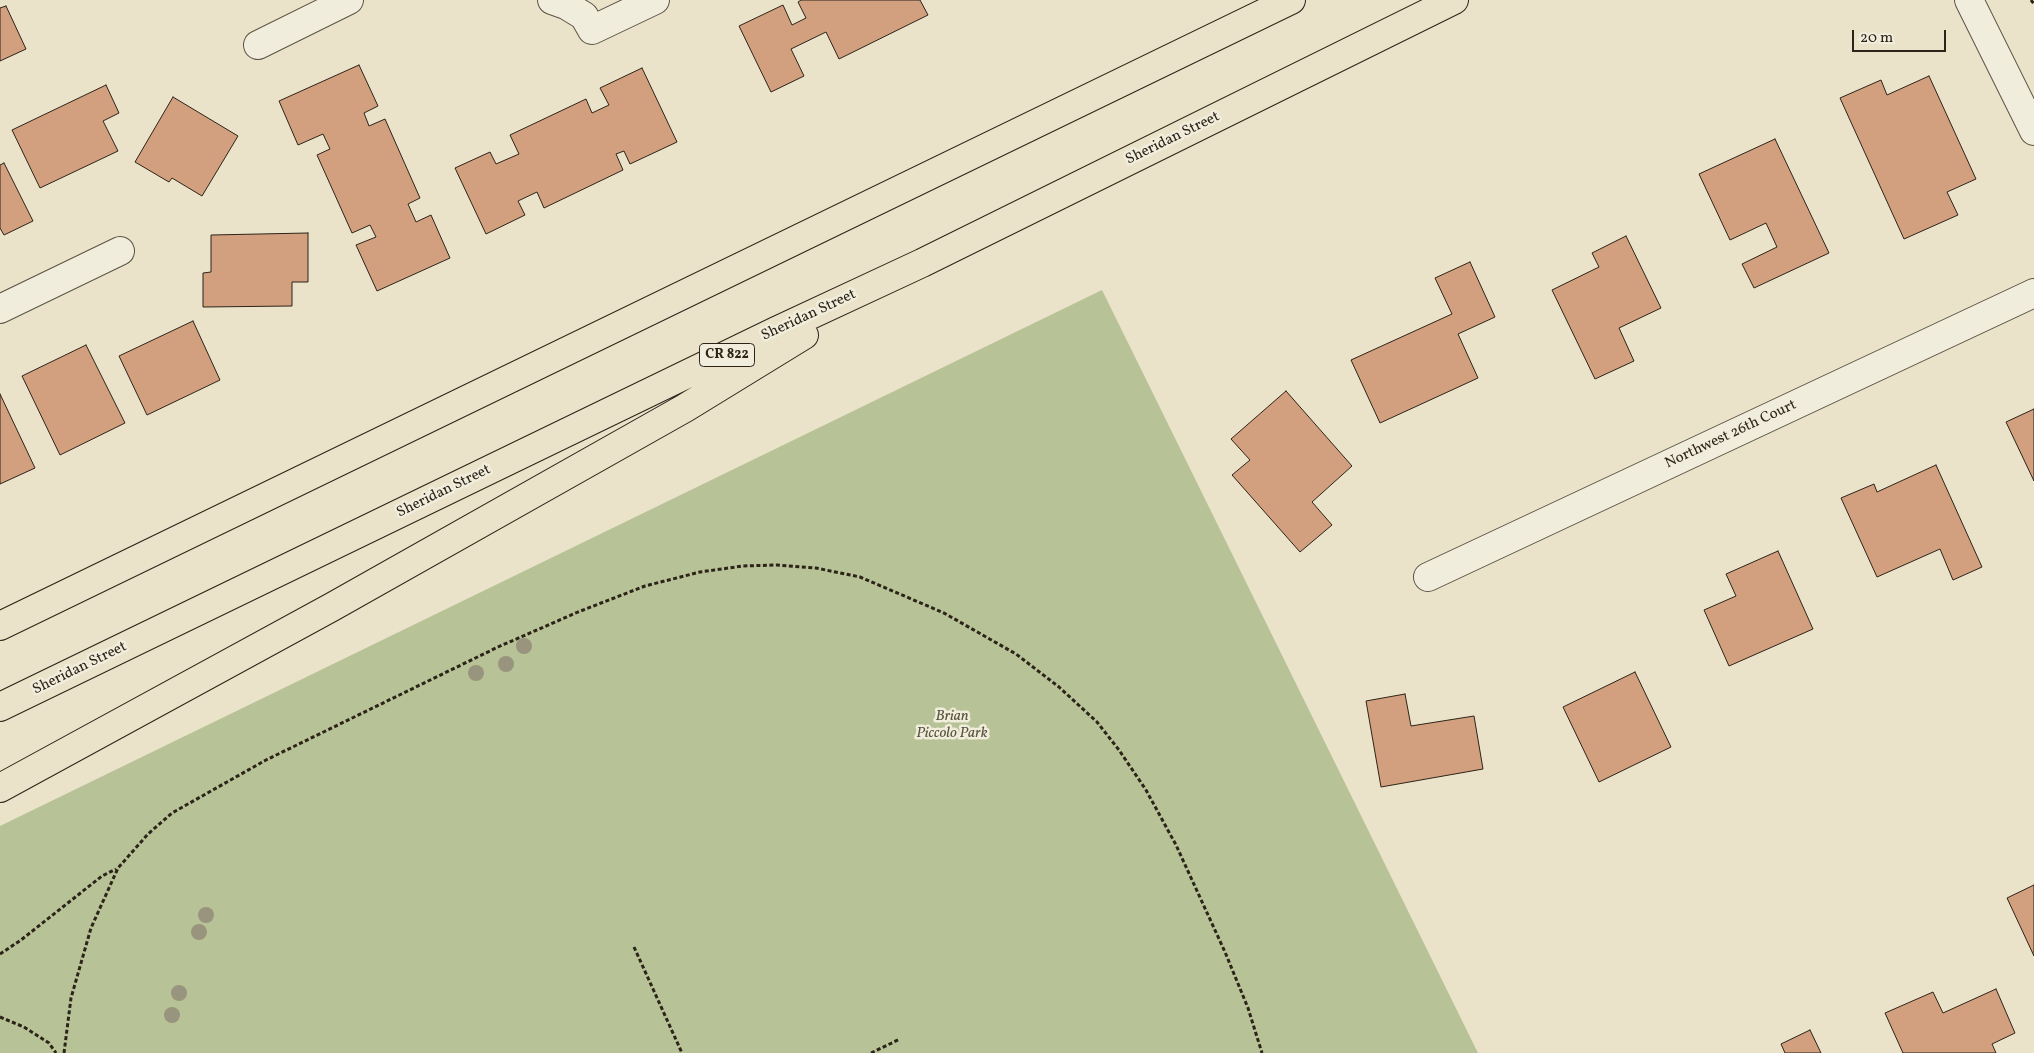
<!DOCTYPE html>
<html>
<head>
<meta charset="utf-8">
<style>
  body { margin:0 }
  #map { position:relative; width:2034px; height:1053px; overflow:hidden; background:#eae3c9; font-family:Vollkorn,serif }
  canvas { display:block }
  .scale { position:absolute; left:1852px; top:30px; width:94px; height:22px; box-sizing:border-box; border:2px solid #2c2319; border-top:0; padding-left:6px; font-size:15px; line-height:18px; white-space:nowrap; color:#2c2319; -webkit-text-stroke:4px #f1eddc; paint-order:stroke }
</style>
</head>
<body>
<div id="map">
<canvas width="2034" height="1053"></canvas>
<div class="scale">20 m</div>
</div>
<script>
const ctx = document.querySelector('canvas').getContext('2d');
ctx.lineJoin = 'round';
function fillPath(path, color) { ctx.fillStyle = color; ctx.fill(path, 'evenodd'); }
const shape = rows => new Path2D(rows.map(r => 'M' + r).join(''));
function trace(path, color, width, dash) { ctx.strokeStyle = color; ctx.lineWidth = width; ctx.lineCap = dash ? 'butt' : 'round'; ctx.setLineDash(dash || []); ctx.stroke(path); }
function label(font, color, halo, rows, align = 'center') {
  ctx.font = font + ' Vollkorn,serif'; ctx.lineWidth = 5; ctx.setLineDash([]); ctx.textBaseline = 'middle'; ctx.strokeStyle = halo; ctx.fillStyle = color; for (const [text, x, y, turn = 0] of rows) {
    ctx.save(); ctx.translate(x, y); ctx.rotate((+turn || 0) * Math.PI / 180); ctx.textAlign = isNaN(turn) ? turn : align; if (halo) ctx.strokeText(text, 0, 0); ctx.fillText(text, 0, 0); ctx.restore();
  }
}
fillPath(shape([
  [1102,290,1478,1053,0,1053,0,826]
]), '#b7c396');
const building = shape([
  [801,0,920,0,928,15,839,59,826,32,791,49,804,76,771,92,739,26,783,5,792,25,806,18,798,2,801,0],
  [6,6,26,49,0,61,0,8,6,6],
  [359,65,378,106,364,113,369,126,385,119,420,198,408,204,416,222,431,215,450,258,377,291,356,245,376,237,370,225,352,233,317,155,330,149,323,134,298,145,279,101,359,65],
  [642,68,677,142,630,164,624,151,616,154,623,170,544,208,537,192,518,201,525,215,486,234,455,168,490,152,496,164,519,154,510,135,586,99,592,113,609,105,600,88,642,68],
  [1929,76,1976,179,1947,192,1958,215,1904,239,1840,98,1881,80,1887,95,1929,76],
  [106,85,119,113,103,121,118,151,40,188,12,130,106,85],
  [173,97,238,136,202,196,172,178,169,182,135,162,173,97],
  [1775,139,1829,253,1754,288,1742,264,1777,247,1766,223,1730,240,1699,174,1775,139],
  [4,163,33,221,4,235,0,228,0,165,4,163],
  [308,233,308,282,292,282,292,306,203,307,203,273,211,272,211,235,308,233],
  [1626,236,1661,308,1619,328,1634,361,1595,379,1552,290,1599,267,1592,253,1626,236],
  [1470,262,1495,317,1458,334,1478,378,1380,423,1351,360,1452,314,1435,278,1470,262],
  [193,321,220,380,147,415,119,356,193,321],
  [86,345,125,423,60,455,22,376,86,345],
  [1286,391,1352,466,1312,502,1332,525,1300,552,1232,475,1250,460,1231,439,1286,391],
  [0,394,35,468,0,484,0,394],
  [2034,409,2034,481,2006,422,2034,409],
  [1936,465,1982,567,1953,580,1940,549,1877,577,1841,498,1874,484,1877,492,1936,465],
  [1778,551,1813,629,1729,666,1704,610,1736,596,1726,574,1778,551],
  [1635,672,1671,747,1599,782,1563,707,1635,672],
  [1405,694,1411,726,1474,716,1483,769,1381,787,1366,701,1405,694],
  [2034,885,2034,956,2007,898,2034,885],
  [1996,989,2015,1033,1992,1044,1996,1053,1903,1053,1885,1013,1933,992,1943,1013,1996,989],
  [1810,1030,1821,1053,1785,1053,1781,1044,1810,1030]
]);
fillPath(building, '#d2a07e');
trace(building, '#2c2319', 1);
const minor = shape([
  [552,0,566,5,584,16,592,30,655,0],
  [1969,0,2034,131],
  [258,45,349,0],
  [0,309,120,251],
  [1428,577,2034,293]
]);
const major = shape([
  [0,626,1291,0],
  [0,707,776,331,922,263,1454,0],
  [0,788,332,607,685,408,804,335]
]);
trace(minor, '#5c5345', 30);
trace(major, '#2c2319', 30);
trace(shape([
  [2031,0,2034,4],
  [634,947,682,1053],
  [0,954,21,940,102,876,116,869],
  [0,1017,24,1027,49,1043,56,1053],
  [64,1053,71,998,91,928,118,868,148,834,172,813,266,760,498,647,578,612,645,586,700,572,743,566,777,565,816,568,860,577,944,613,1016,654,1059,687,1097,722,1119,750,1146,790,1176,845,1225,952,1248,1008,1262,1053],
  [871,1053,900,1039]
]), '#2c2319', 3, [4, 2.5]);
trace(minor, '#f1eddc', 28);
trace(major, '#eae3c9', 28);
ctx.fillStyle = '#99947d';
for (const [x, y] of [
  [524,646],
  [506,664],
  [476,673],
  [206,915],
  [199,932],
  [179,993],
  [172,1015]
]) { ctx.beginPath(); ctx.arc(x, y, 8, 0, 2 * Math.PI); ctx.fill(); }
for (const [x, y, w] of [
  [727,355,55]
]) { const box = new Path2D(); box.roundRect(x - w / 2, y - 11.5, w, 23, 4); ctx.fillStyle = '#f1eddc'; ctx.fill(box); trace(box, '#2c2319', 1); }
label('bold 14px', '#2c2319', null, [
  ["CR 822",727,355]
]);
label('15px', '#2c2319', '#f1eddc', [
  ["Sheridan Street",1173,139,-26],
  ["Sheridan Street",809,316,-25],
  ["Northwest 26th Court",1731,435,-25],
  ["Sheridan Street",444,492,-26],
  ["Sheridan Street",80,669,-26]
]);
label('italic 15px', '#56533e', '#f1eddc', [
  ["Brian",952,717],
  ["Piccolo Park",952,734]
]);
</script>
</body>
</html>
